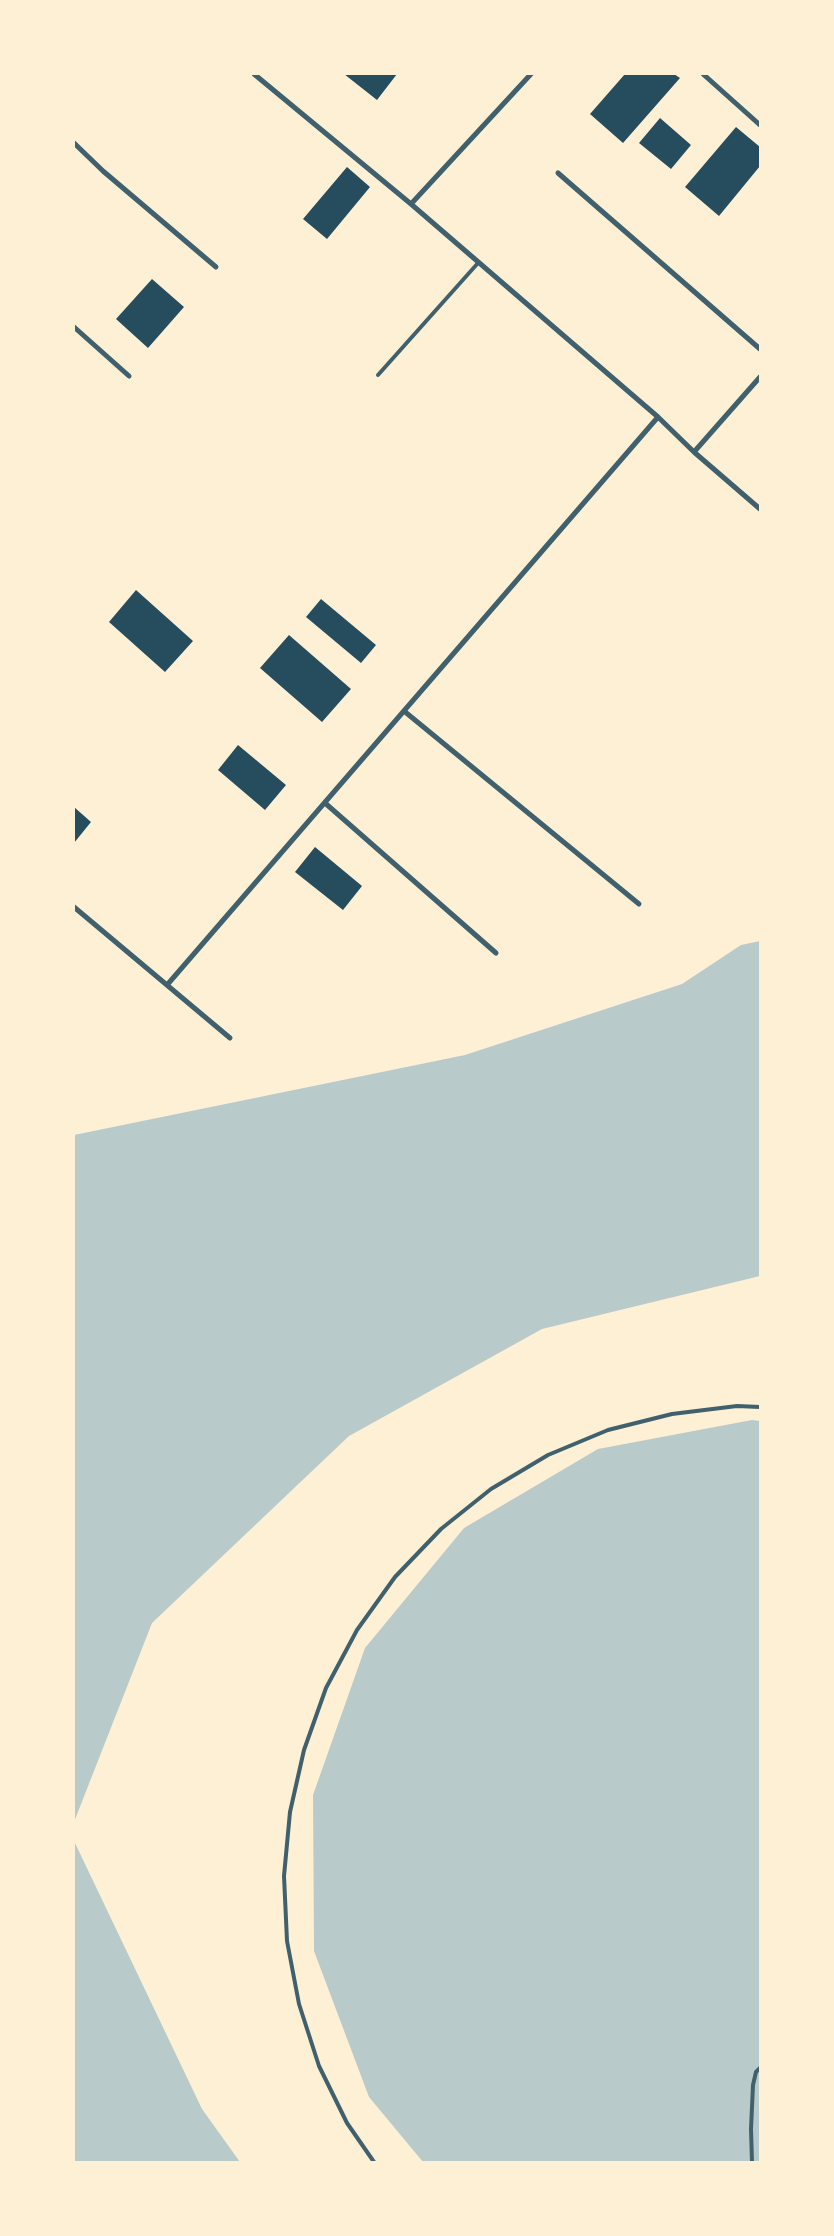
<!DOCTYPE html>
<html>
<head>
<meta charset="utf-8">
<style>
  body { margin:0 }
  #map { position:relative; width:834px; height:2236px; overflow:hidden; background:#fdf0d5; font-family:"PT Sans Narrow",sans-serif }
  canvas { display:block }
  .frame { position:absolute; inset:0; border:75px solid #fdf0d5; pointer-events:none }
</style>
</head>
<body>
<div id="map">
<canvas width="834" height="2236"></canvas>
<div class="frame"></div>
</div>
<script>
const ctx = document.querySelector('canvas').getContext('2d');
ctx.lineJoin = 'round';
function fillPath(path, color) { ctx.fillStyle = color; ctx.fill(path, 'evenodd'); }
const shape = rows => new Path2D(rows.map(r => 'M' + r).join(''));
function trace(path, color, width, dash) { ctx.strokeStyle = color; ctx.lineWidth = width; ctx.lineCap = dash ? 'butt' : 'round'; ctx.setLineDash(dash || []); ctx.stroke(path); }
fillPath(shape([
  [760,941,760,1276,542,1329,349,1436,152,1623,74,1822,74,1135,465,1055,682,984,741,945],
  [752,1420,760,1421,760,2162,423,2162,369,2097,314,1951,313,1795,365,1648,464,1528,598,1449],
  [74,1841,202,2109,240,2162,74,2162]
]), '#b9caca');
fillPath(shape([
  [344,74,397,74,377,100],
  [625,74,674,74,680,78,623,143,590,114],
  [660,118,691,145,671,169,639,143],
  [736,127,760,147,760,166,719,216,685,187],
  [347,167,370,187,327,239,303,219],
  [152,279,184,307,148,348,116,319],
  [136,590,193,641,165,672,109,622],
  [321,599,376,645,361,663,306,617],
  [289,635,351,689,322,722,260,668],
  [238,745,286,785,265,810,218,770],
  [74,807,91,822,74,843],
  [315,847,362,886,343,910,295,872]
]), '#264d5e');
trace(shape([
  [378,375,478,263],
  [374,2162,347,2123,319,2066,299,2004,287,1941,284,1876,290,1812,304,1750,326,1688,357,1630,395,1577,441,1529,491,1489,548,1455,608,1430,672,1414,737,1406,760,1407],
  [752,2162,751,2129,753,2085,756,2072,760,2068]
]), '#3f606c', 4);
trace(shape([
  [254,74,411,204,658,417,694,452,760,509],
  [703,74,760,125],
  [74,143,103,171,216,267],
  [558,173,760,349],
  [411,204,531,74],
  [74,327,129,376],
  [694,452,760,377],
  [404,711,639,904],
  [325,803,496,953],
  [74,907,230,1038],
  [167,985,658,417]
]), '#3f606c', 5);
</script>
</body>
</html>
